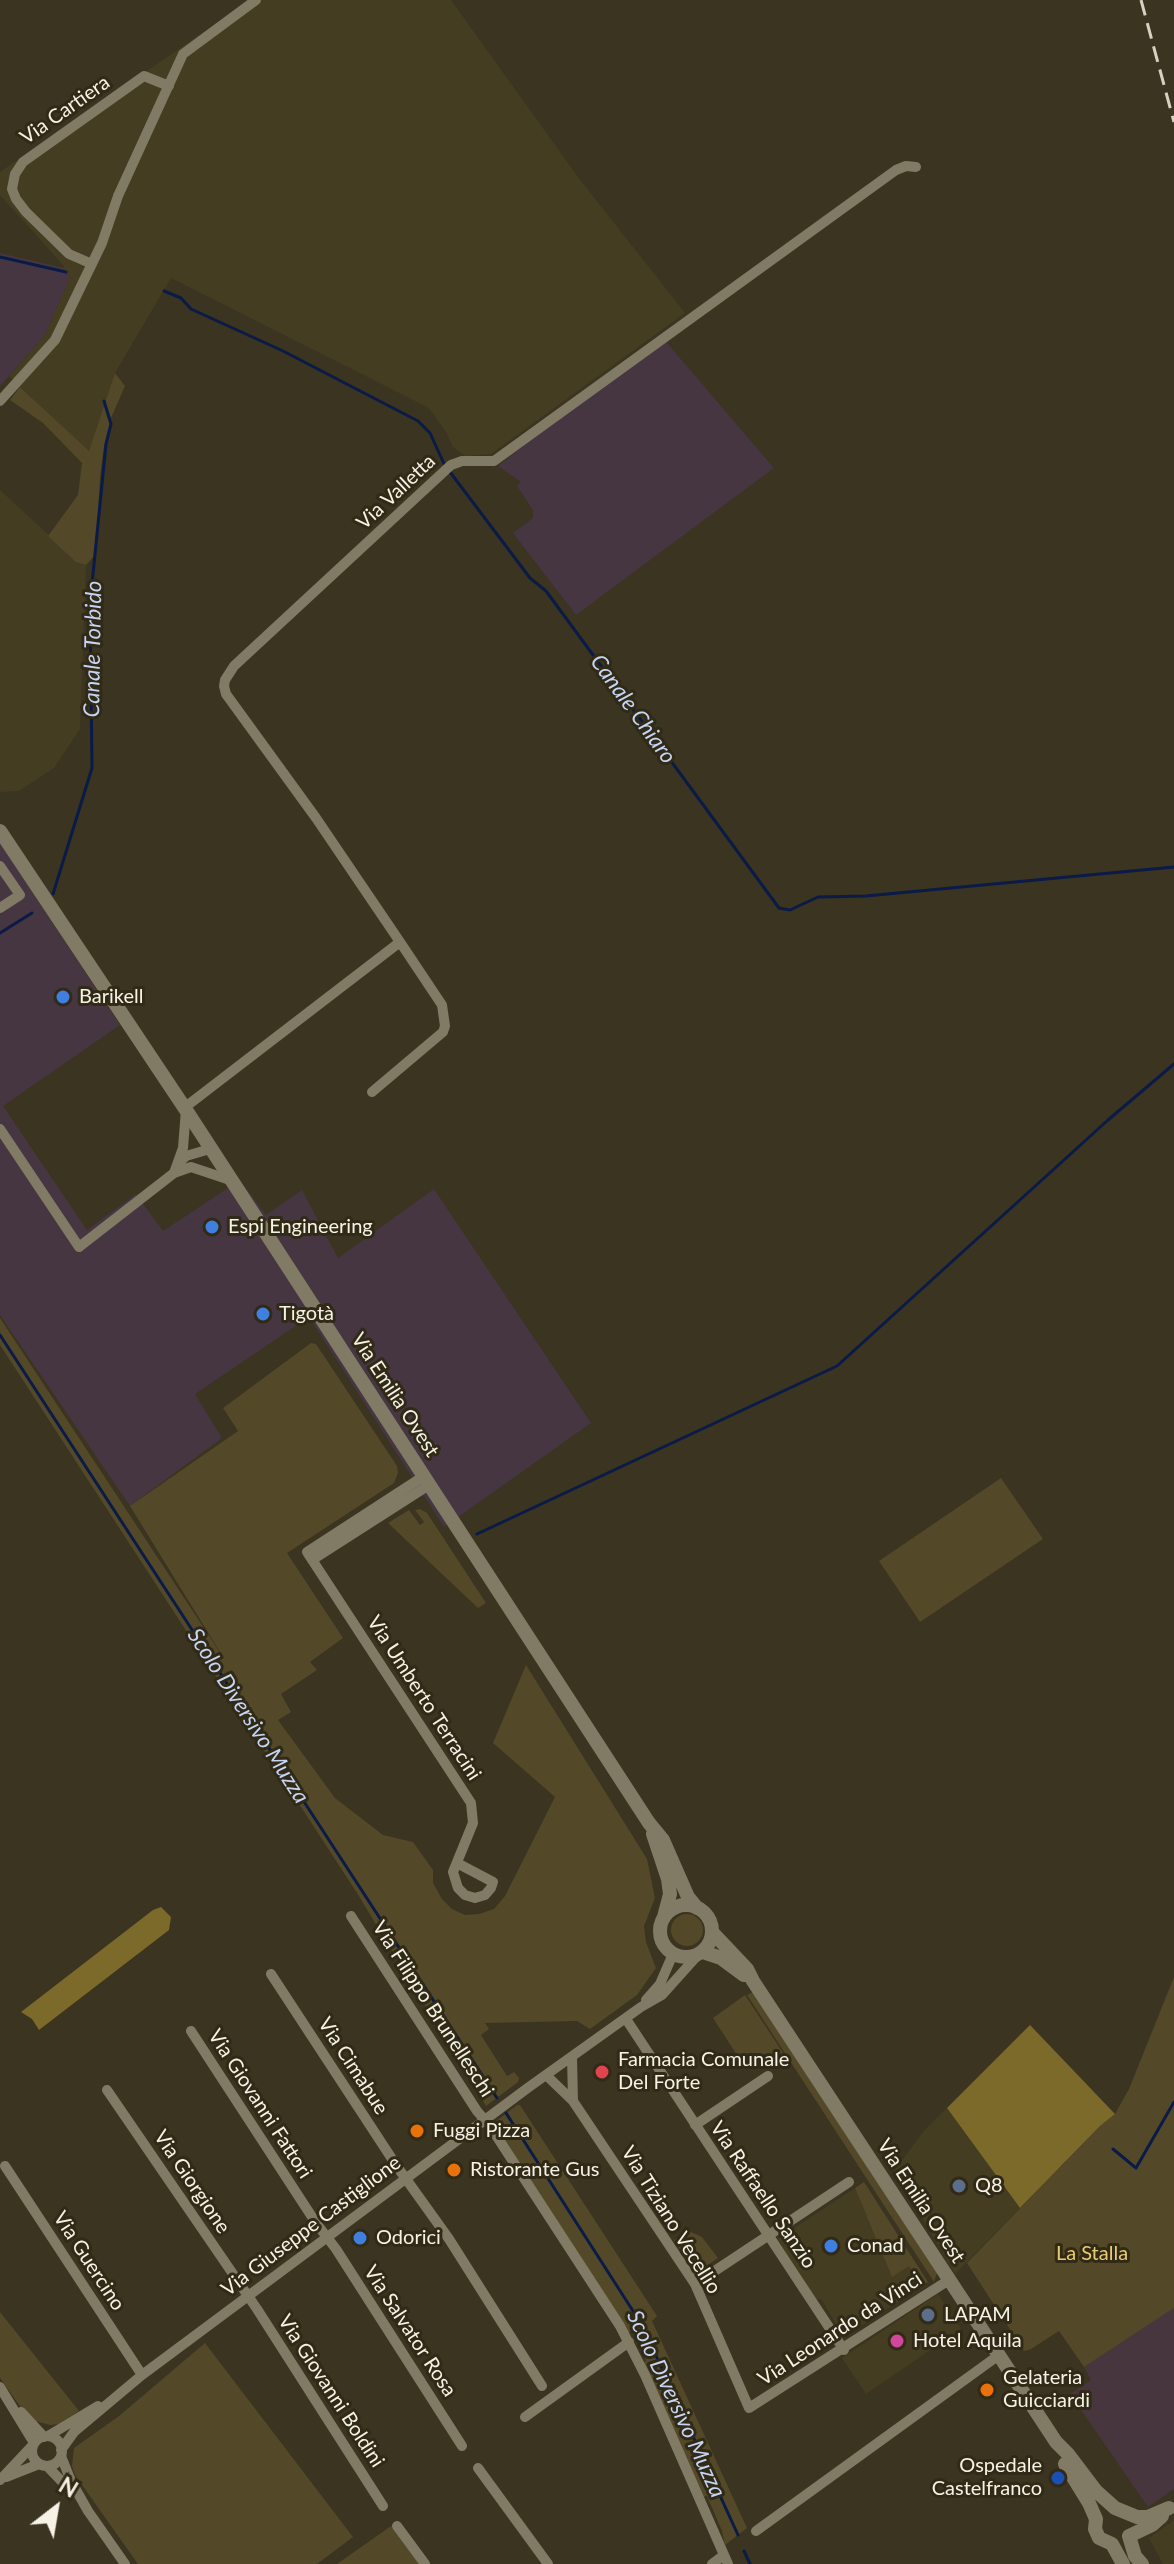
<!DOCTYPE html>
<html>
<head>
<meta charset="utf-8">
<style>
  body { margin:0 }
  #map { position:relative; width:1174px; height:2564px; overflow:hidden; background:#3a3420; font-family:Lato,sans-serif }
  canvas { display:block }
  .north { position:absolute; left:16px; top:2468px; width:80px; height:80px; -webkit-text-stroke:6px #302a16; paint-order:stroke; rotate:31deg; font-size:22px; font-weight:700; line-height:32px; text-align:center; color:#f6f2e6 }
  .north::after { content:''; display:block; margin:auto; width:28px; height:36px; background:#f6f2e6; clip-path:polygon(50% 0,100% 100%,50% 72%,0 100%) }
</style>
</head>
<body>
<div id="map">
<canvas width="1174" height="2564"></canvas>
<div class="north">N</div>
</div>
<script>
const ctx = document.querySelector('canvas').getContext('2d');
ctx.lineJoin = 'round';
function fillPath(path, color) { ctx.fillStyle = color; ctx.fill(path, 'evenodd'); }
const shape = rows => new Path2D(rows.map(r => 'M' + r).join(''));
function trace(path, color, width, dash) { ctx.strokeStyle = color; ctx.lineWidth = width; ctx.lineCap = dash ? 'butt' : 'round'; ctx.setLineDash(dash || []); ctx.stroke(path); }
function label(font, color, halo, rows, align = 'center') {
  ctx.font = font + ' Lato,sans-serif'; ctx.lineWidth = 6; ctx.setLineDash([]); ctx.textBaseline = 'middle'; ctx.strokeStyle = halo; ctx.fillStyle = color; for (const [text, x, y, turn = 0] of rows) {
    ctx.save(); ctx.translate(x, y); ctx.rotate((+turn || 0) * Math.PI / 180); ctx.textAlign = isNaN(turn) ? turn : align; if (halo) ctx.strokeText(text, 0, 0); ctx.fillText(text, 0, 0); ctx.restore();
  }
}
fillPath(shape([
  [250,0,451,0,578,177,685,313,491,454,465,456,453,447,446,432,429,408,171,278,115,373,89,452,9,376,44,336,70,278,63,268,64,266,0,195,0,172],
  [0,490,79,563,86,565,80,729,54,768,19,791,0,792],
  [947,2108,1020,2208,955,2274,894,2171,923,2132],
  [855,2188,892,2276,909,2265,920,2282,913,2286,915,2291,848,2334,841,2332,821,2299,816,2299,778,2240,779,2238],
  [938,2294,961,2329,866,2394,842,2358],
  [1174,2520,1174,2564,1163,2564,1149,2538]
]), '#453d22');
fillPath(shape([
  [0,253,63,268,70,278,44,336,0,386],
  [662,337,774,468,576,615,513,533,533,518,533,510,517,486,521,482,498,466],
  [0,843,120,1025,3,1106,87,1230,136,1194,163,1231,240,1180,266,1215,302,1190,338,1258,434,1189,591,1423,444,1527,309,1317,195,1394,222,1438,130,1506,0,1315]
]), '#463642');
fillPath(shape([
  [1174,2308,1174,2489,1148,2507,1070,2394,1091,2380,1084,2367]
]), '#48363f');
fillPath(shape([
  [115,373,125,386,111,418,104,446,100,477,96,554,86,565,76,562,48,536,78,495,82,463,43,423,10,400,20,387,89,451],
  [0,1318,225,1660,130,1506,238,1431,223,1408,311,1343,316,1344,397,1466,398,1473,394,1483,287,1553,343,1638,310,1662,317,1670,281,1694,291,1712,278,1720,335,1798,383,1835,413,1842,433,1870,433,1883,442,1899,452,1909,465,1915,479,1914,494,1909,505,1896,555,1797,493,1743,526,1665,647,1859,655,1898,644,1926,646,1942,656,1968,637,1995,590,2029,577,2021,485,2023,489,2029,481,2035,507,2076,514,2072,519,2078,518,2082,486,2106,357,1893,0,1345],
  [1001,1478,1043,1539,920,1622,879,1561],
  [420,1509,427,1513,486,1603,478,1608,388,1523,409,1510,420,1525,424,1522,415,1510],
  '671 1930a16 16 0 1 1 32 0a16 16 0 1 1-32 0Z',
  [1174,1977,1174,2308,1084,2367,1059,2331,1031,2349,1024,2351,967,2263,1100,2126,1115,2114,1129,2089],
  [753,1992,937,2273,934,2282,747,1995],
  [745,1995,791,2065,751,2066,746,2069,713,2018],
  [517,2105,520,2105,657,2316,652,2321,747,2528,725,2545,722,2531,707,2496,702,2497,643,2363,646,2361,634,2335,631,2331,628,2333,495,2128,495,2122],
  [864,2182,928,2282,915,2291,913,2286,919,2281,909,2266,892,2277,855,2188],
  [689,2231,702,2237,718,2258,696,2273,674,2240],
  [0,2312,79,2411,58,2424,50,2425,35,2421,24,2412,0,2378],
  [205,2343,353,2537,317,2564,138,2564,75,2475,72,2466,74,2448,119,2416],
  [391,2526,419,2564,337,2564]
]), '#534928');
fillPath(shape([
  [161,1907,171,1917,169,1930,39,2030,32,2019,21,2012,153,1910],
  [1030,2025,1115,2114,1100,2126,1020,2208,947,2108]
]), '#7c6a2b');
trace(shape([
  [0,257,66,272],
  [164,291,181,298,191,309,283,351,418,421,430,433,445,466],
  [450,472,530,578,546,591,779,908,790,910,818,897,866,896,1174,867],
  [53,894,92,768,90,604,106,444,111,424,104,401],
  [0,933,32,913],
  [0,1335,497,2098],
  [477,1534,837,1366,1108,1120,1174,1064],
  [506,2113,642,2325,738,2535],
  [1113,2149,1136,2168,1174,2102],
  [744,2551,750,2564]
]), '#0b1b47', 3);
trace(shape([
  [92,264,69,254,26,212,16,199,12,189,15,174,23,162,144,76,169,86],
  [0,401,55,340,102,243,118,196,183,54,256,0],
  [0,866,20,895,0,908],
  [372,1092,443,1032,445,1026,442,1005,400,942],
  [184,1108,400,942,316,818,226,694,224,686,225,680,234,666,451,465,462,461,494,461,896,170,906,166,916,167],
  [0,1129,79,1247,174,1173,191,1167,230,1180],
  [180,1162,186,1156,210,1149],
  [174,1173,183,1148,186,1110],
  [424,1476,307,1552,471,1803,473,1823,453,1872,458,1888,465,1895,475,1898,485,1895,491,1888,493,1882,457,1863],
  [312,1560,429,1485],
  [351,1916,477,2111,490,2126,620,2326,645,2375,728,2564],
  [271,1974,396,2165,449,2239,542,2386],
  [646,2000,660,1984,673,1954],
  [626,2019,844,2350],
  [191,2031,316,2223,336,2249,462,2446],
  [572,2057,573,2101],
  [547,2076,573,2101,695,2284,749,2408,949,2280],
  [107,2090,257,2309,383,2506],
  [695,2125,768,2076],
  [5,2166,142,2375],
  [695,2284,849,2182],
  [0,2387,34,2443],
  [21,2412,44,2437],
  [525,2417,629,2342],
  [48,2436,98,2406],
  '32 2451a15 15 0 1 1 30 0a15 15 0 1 1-30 0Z',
  [61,2450,74,2432,142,2375,529,2087,641,2007,662,1995,697,1956],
  [61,2456,71,2481,88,2511,125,2564],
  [47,2466,71,2491],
  [478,2468,548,2564],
  [6,2477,39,2464],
  [0,2480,33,2445],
  [397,2526,425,2564],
  [756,2531,999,2355],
  [712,2564,724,2555]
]), '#817a64', 10);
trace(shape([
  [0,831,186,1110,649,1823,663,1840,688,1897,697,1908],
  [653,1834,668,1879,670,1894,664,1917],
  '660 1931a26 26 0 1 1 52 0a26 26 0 1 1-52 0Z',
  [713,1933,747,1969,753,1981,1056,2442,1068,2454,1096,2491,1115,2508,1137,2517,1148,2517,1169,2508],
  [703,1952,721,1958,744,1975],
  [1065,2464,1089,2503,1096,2519,1095,2529,1099,2538,1112,2544,1123,2564],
  [1129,2536,1152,2525,1162,2516],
  [1129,2536,1135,2556,1142,2564]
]), '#817a64', 14);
trace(shape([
  [1141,0,1174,122]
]), '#d6d1c4', 3, [16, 8]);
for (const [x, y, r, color] of [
  [63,997,8,"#3f7fe0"],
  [212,1227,8,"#3f7fe0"],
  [263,1314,8,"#3f7fe0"],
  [602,2072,8,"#e0444e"],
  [417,2131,8,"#e8710a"],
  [454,2170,8,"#e8710a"],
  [959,2186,8,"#5c6f8a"],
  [360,2238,8,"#3f7fe0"],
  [831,2246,8,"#3f7fe0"],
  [928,2315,8,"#5c6f8a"],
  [897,2341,8,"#d1479c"],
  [987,2390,8,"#e8710a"],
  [1058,2478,8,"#1a4fb4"]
]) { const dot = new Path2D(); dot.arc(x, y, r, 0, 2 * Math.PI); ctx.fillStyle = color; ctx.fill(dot); trace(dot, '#302a16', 3); }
label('20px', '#f6f2e6', '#302a16', [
  ["Via Cartiera",65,110,-35],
  ["Via Valletta",396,492,-43],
  ["Via Emilia Ovest",395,1395,57],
  ["Via Umberto Terracini",424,1698,57],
  ["Via Filippo Brunelleschi",433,2009,57],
  ["Via Cimabue",353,2066,57],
  ["Via Giovanni Fattori",260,2104,57],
  ["Via Giorgione",192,2182,56],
  ["Via Raffaello Sanzio",763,2195,56],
  ["Via Emilia Ovest",921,2201,57],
  ["Via Tiziano Vecellio",671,2220,58],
  ["Via Giuseppe Castiglione",311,2226,-37],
  ["Via Guercino",89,2261,57],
  ["Via Leonardo da Vinci",840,2329,-33],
  ["Via Salvator Rosa",410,2331,57],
  ["Via Giovanni Boldini",331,2391,57]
]);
label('20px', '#f6f2e6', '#302a16', [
  ["Barikell",79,997],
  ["Espi Engineering",228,1227],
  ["Tigotà",279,1314],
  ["Farmacia Comunale",618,2060],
  ["Del Forte",618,2083],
  ["Fuggi Pizza",433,2131],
  ["Ristorante Gus",470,2170],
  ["Q8",975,2186],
  ["Odorici",376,2238],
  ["Conad",847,2246],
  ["LAPAM",944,2315],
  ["Hotel Aquila",913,2341],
  ["Gelateria",1003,2378],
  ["Guicciardi",1003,2401],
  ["Ospedale",1042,2466,"right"],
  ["Castelfranco",1042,2489,"right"]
], 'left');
label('20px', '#e8cc72', '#302a16', [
  ["La Stalla",1092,2254]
]);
label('italic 22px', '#c6d5f4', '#302a16', [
  ["Canale Torbido",93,649,-89],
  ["Canale Chiaro",633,709,54],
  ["Scolo Diversivo Muzza",248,1716,57],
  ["Scolo Diversivo Muzza",676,2404,65]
]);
</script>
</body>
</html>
